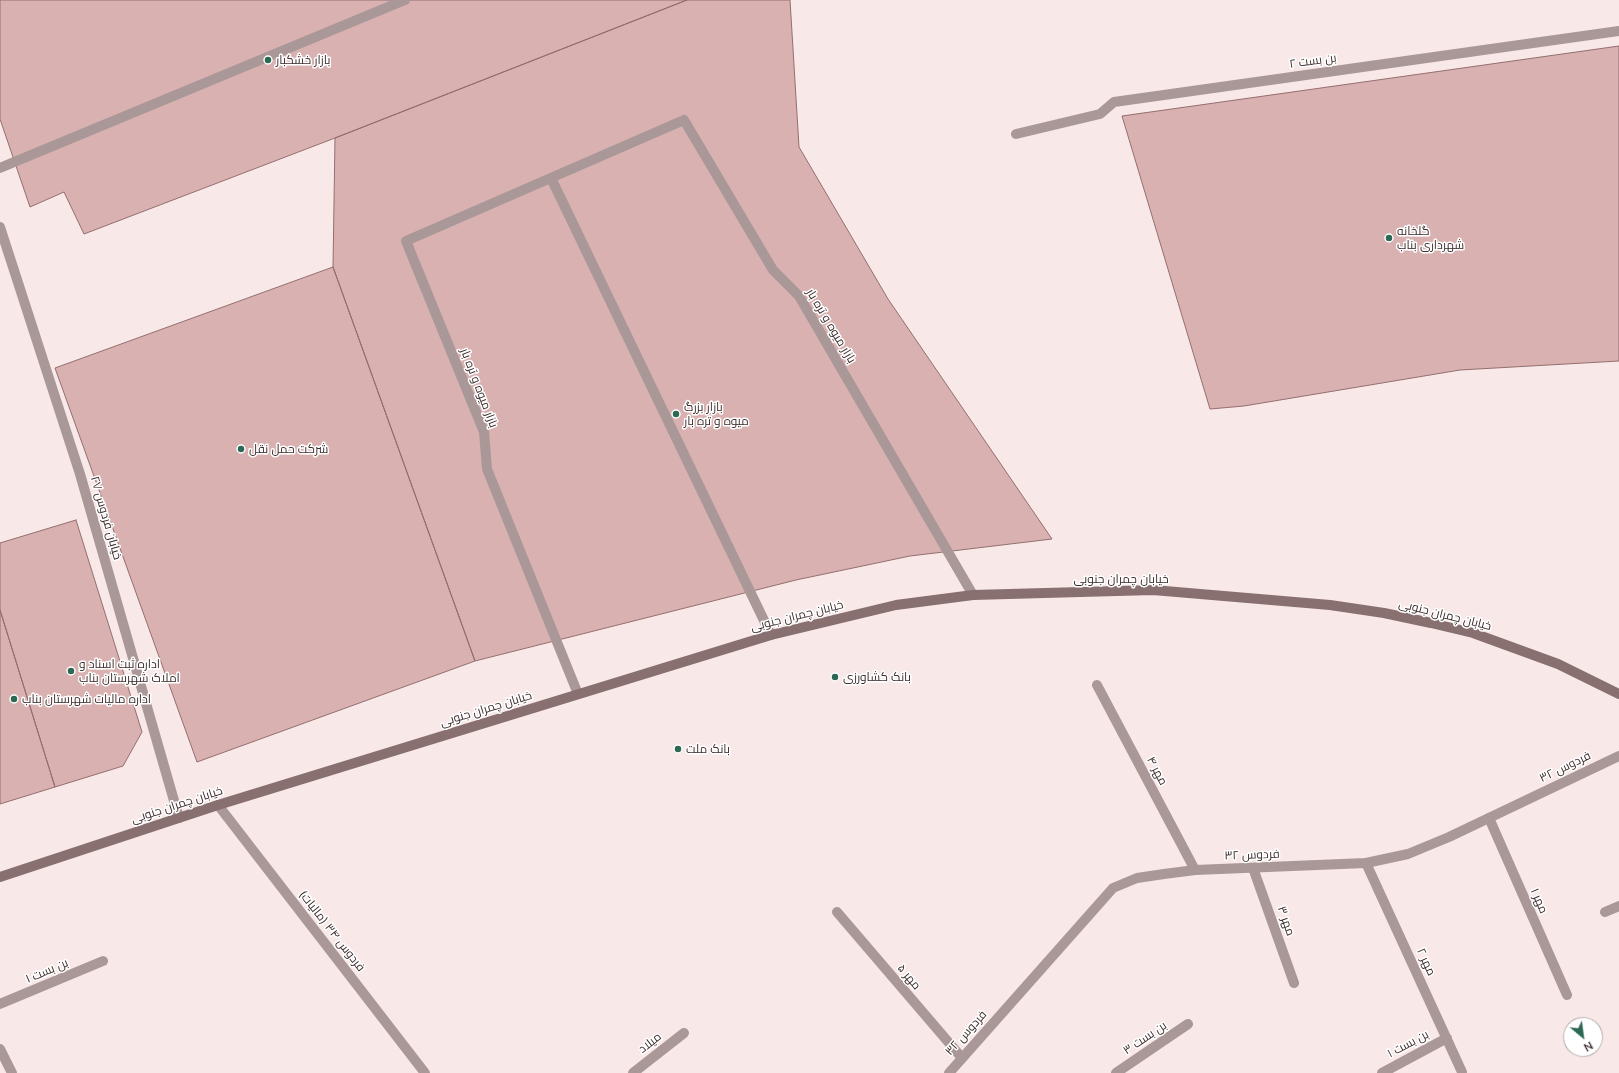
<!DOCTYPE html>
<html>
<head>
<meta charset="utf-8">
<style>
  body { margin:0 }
  #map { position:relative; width:1619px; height:1073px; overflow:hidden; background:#f9e8e8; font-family:Mulish,sans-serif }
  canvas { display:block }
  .north { position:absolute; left:1563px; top:1017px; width:40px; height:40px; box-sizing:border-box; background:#fff; border:1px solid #b1abab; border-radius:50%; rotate:151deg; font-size:11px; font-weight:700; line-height:16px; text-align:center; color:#3c2c2c }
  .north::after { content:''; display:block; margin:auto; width:14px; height:18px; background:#2c6853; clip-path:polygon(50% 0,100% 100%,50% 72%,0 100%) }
</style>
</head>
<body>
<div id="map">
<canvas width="1619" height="1073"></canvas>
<div class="north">N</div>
</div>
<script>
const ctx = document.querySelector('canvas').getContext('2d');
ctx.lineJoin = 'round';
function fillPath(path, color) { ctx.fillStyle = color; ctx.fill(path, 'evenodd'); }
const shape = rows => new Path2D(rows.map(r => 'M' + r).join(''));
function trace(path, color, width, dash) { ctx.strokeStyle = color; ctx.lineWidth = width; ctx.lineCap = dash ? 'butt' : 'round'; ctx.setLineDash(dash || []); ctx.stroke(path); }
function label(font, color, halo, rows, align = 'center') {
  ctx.font = font + ' Mulish,Cairo,sans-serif'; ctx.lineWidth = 3; ctx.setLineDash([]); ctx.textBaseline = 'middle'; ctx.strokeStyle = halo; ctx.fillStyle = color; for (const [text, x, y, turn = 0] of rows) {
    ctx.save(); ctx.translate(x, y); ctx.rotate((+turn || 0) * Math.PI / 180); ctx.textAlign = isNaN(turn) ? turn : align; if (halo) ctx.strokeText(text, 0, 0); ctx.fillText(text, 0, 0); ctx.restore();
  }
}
const building = shape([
  [0,0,687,0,335,138,84,234,64,192,30,207,0,119,0,0],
  [687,0,790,0,799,147,888,299,1052,539,910,556,796,580,475,661,333,267,335,138,687,0],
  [1619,46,1619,361,1460,370,1244,406,1210,409,1122,116,1619,46],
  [333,267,475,661,197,762,55,368,333,267],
  [76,520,142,732,123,766,55,787,0,610,0,543,76,520],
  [0,610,55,787,0,804,0,610]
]);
fillPath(building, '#d9b1b1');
trace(building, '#936e6f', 1);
trace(shape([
  [1016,134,1100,114,1114,102,1619,31],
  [1097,685,1195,870],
  [1489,818,1567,995],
  [1366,863,1462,1072],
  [1253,868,1294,983],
  [837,912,962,1058],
  [1605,912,1619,906],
  [0,1004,103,961],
  [0,1049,12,1073],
  [633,1073,684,1033],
  [1116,1073,1188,1024],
  [1382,1073,1447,1038]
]), '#aa9898', 10);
trace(shape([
  [0,168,405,0],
  [551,178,771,635],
  [0,227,80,474,179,818],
  [578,694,487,469,484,432,406,241,684,120,773,270,799,296,973,595],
  [218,805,425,1073],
  [949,1073,1113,888,1137,878,1164,874,1195,870,1366,863,1408,854,1449,837,1619,756]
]), '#aa9898', 10);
trace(shape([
  [0,877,218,805,771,635,896,605,973,595,1153,590,1330,605,1384,613,1431,623,1473,633,1558,664,1619,694]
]), '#887070', 10);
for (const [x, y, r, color] of [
  [268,60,4,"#2c6853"],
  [1389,238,4,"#2c6853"],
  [676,414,4,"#2c6853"],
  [241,449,4,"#2c6853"],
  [71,671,4,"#2c6853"],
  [835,677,4,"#2c6853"],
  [14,699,4,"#2c6853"],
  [678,749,4,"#2c6853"]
]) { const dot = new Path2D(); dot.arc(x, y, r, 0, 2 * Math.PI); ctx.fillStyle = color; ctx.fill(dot); trace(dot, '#fff', 1.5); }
label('12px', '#3c2c2c', '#fff', [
  ["بازار خشکبار",276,60],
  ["گلخانه",1397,231],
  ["شهرداری بناب",1397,245],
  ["بازار بزرگ",684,407],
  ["میوه و تره بار",684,421],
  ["شرکت حمل نقل",249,449],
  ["اداره ثبت اسناد و",79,664],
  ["املاک شهرستان بناب",79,678],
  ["بانک کشاورزی",843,677],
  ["اداره مالیات شهرستان بناب",22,699],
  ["بانک ملت",686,749]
], 'left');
label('12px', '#3c2c2c', '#fff', [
  ["بن بست ۲",1313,61,-8],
  ["بازار میوه و تره بار",831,326,59],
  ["بازار میوه و تره بار",479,388,69],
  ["خیابان فردوس ۲۷",106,518,74],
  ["خیابان چمران جنوبی",1121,579],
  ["خیابان چمران جنوبی",1445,615,14],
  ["خیابان چمران جنوبی",797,616,-14],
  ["خیابان چمران جنوبی",486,709,-17],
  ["فردوس ۳۲",1565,767,-26],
  ["مهر ۴",1157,771,62],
  ["خیابان چمران جنوبی",177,805,-18],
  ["فردوس ۳۲",1252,855,-2],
  ["مهر ۱",1539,901,66],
  ["مهر ۳",1286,921,71],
  ["فردوس ۳۴ (مالیات)",332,931,52],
  ["مهر ۲",1426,962,65],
  ["بن بست ۱",47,971,-23],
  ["مهر ۵",909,977,50],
  ["فردوس ۳۲",966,1033,-48],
  ["بن بست ۳",1145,1038,-34],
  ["میلاد",650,1043,-38],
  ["بن بست ۱",1408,1044,-28]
]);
</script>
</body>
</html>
